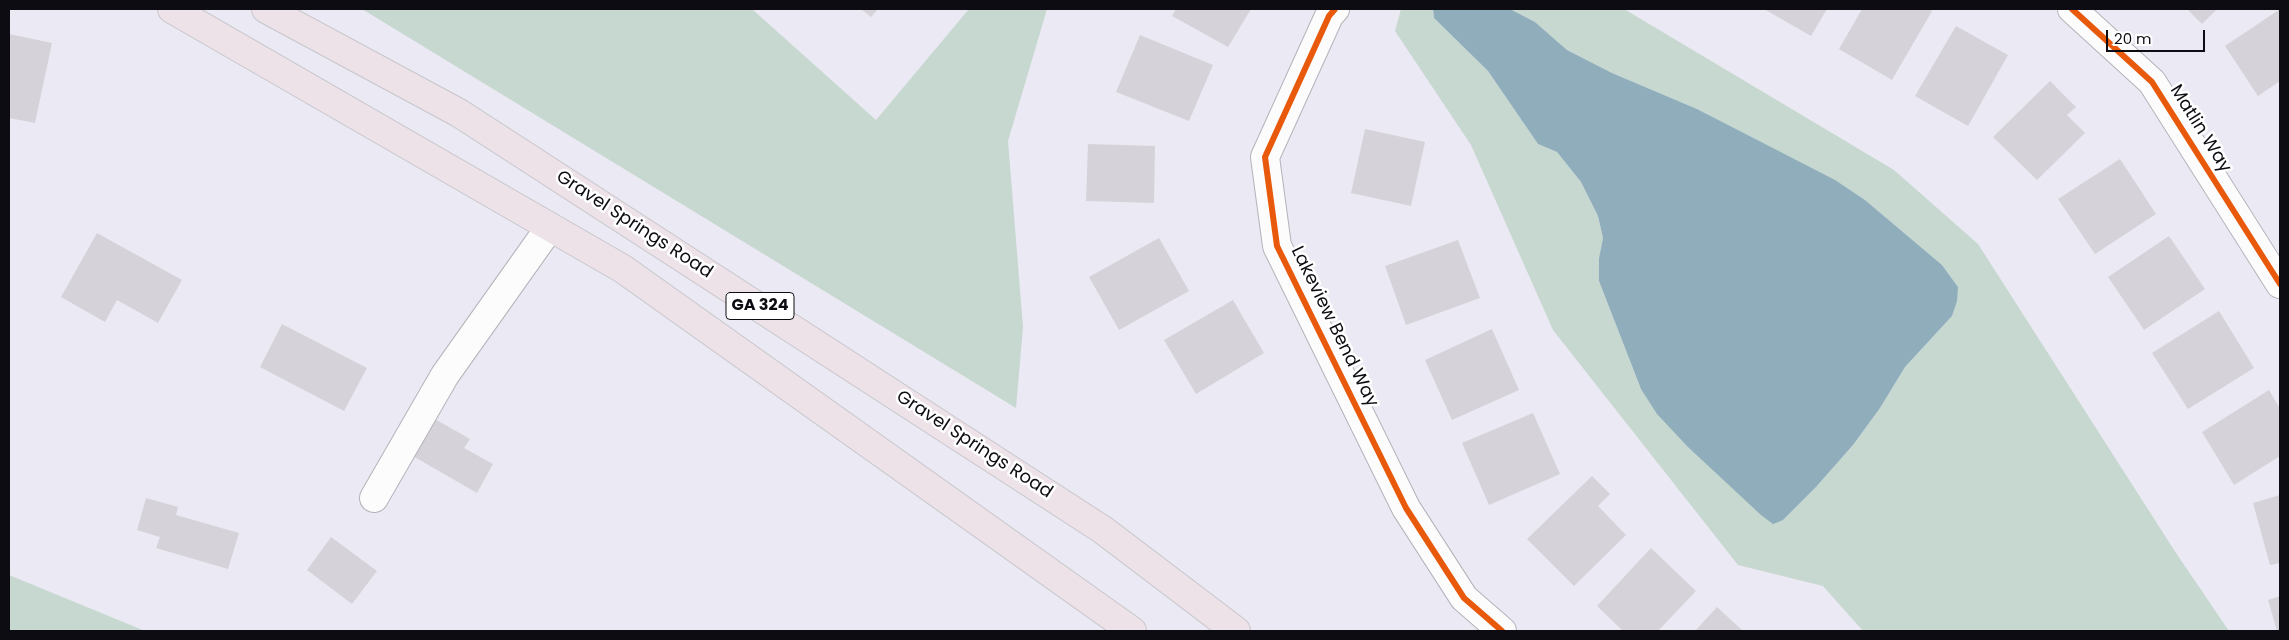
<!DOCTYPE html>
<html>
<head>
<meta charset="utf-8">
<style>
  body { margin:0 }
  #map { position:relative; width:2289px; height:640px; overflow:hidden; background:#ebe9f3; font-family:Poppins,sans-serif }
  canvas { display:block }
  .frame { position:absolute; inset:0; border:10px solid #0d0c12; pointer-events:none }
  .scale { position:absolute; left:2106px; top:30px; width:99px; height:22px; box-sizing:border-box; border:2px solid #0d0c12; border-top:0; padding-left:6px; font-size:15px; line-height:18px; white-space:nowrap; color:#0d0c12; -webkit-text-stroke:4px #fff; paint-order:stroke }
</style>
</head>
<body>
<div id="map">
<canvas width="2289" height="640"></canvas>
<div class="frame"></div>
<div class="scale">20 m</div>
</div>
<script>
const ctx = document.querySelector('canvas').getContext('2d');
ctx.lineJoin = 'round';
function fillPath(path, color) { ctx.fillStyle = color; ctx.fill(path, 'evenodd'); }
const shape = rows => new Path2D(rows.map(r => 'M' + r).join(''));
function trace(path, color, width, dash) { ctx.strokeStyle = color; ctx.lineWidth = width; ctx.lineCap = dash ? 'butt' : 'round'; ctx.setLineDash(dash || []); ctx.stroke(path); }
function label(font, color, halo, rows, align = 'center') {
  ctx.font = font + ' Poppins,sans-serif'; ctx.lineWidth = 5; ctx.setLineDash([]); ctx.textBaseline = 'middle'; ctx.strokeStyle = halo; ctx.fillStyle = color; for (const [text, x, y, turn = 0] of rows) {
    ctx.save(); ctx.translate(x, y); ctx.rotate((+turn || 0) * Math.PI / 180); ctx.textAlign = isNaN(turn) ? turn : align; if (halo) ctx.strokeText(text, 0, 0); ctx.fillText(text, 0, 0); ctx.restore();
  }
}
fillPath(shape([
  [362,9,752,9,876,120,969,9,1047,9,1008,141,1023,327,1016,408],
  [1401,9,1433,9,1434,18,1488,71,1538,144,1557,152,1581,182,1598,216,1603,238,1599,258,1599,281,1641,389,1783,520,1816,487,1853,445,1880,408,1905,367,1952,316,1958,287,1942,265,1865,200,1835,181,1697,109,1612,73,1567,50,1535,22,1510,9,1624,9,1894,170,1978,244,2176,553,2229,631,1863,631,1823,586,1738,565,1553,330,1471,145,1395,31],
  [9,575,145,631,9,631]
]), '#c6d8cf');
fillPath(shape([
  [1433,9,1510,9,1535,22,1567,50,1612,73,1697,109,1835,180,1865,200,1942,265,1958,287,1957,301,1952,316,1905,367,1880,408,1853,445,1816,487,1783,520,1773,524,1761,515,1688,447,1657,414,1641,389,1599,281,1599,258,1603,238,1598,216,1581,182,1557,152,1538,144,1488,71,1434,18]
]), '#8fadbb');
fillPath(shape([
  [861,9,878,9,871,17],
  [1176,9,1251,9,1228,47,1172,16],
  [1764,9,1827,9,1811,36],
  [1862,9,1927,9,1932,11,1892,80,1839,49],
  [2187,9,2217,9,2202,24],
  [2280,9,2280,81,2258,96,2225,46],
  [1956,26,2008,55,1968,126,1915,96],
  [9,34,52,43,35,123,9,118],
  [1140,35,1213,65,1189,121,1116,92],
  [2050,81,2076,107,2067,115,2085,133,2037,180,1993,137],
  [1365,129,1425,142,1411,206,1351,193],
  [1088,144,1155,146,1154,203,1086,201],
  [2120,159,2156,214,2095,254,2058,199],
  [97,233,182,280,158,323,117,300,105,322,61,297],
  [2169,236,2205,289,2144,330,2108,277],
  [1159,238,1189,291,1119,330,1089,277],
  [1458,240,1480,298,1406,325,1385,266],
  [1233,300,1264,353,1196,394,1164,340],
  [2219,311,2254,368,2188,409,2152,353],
  [282,324,367,368,344,411,260,367],
  [1492,329,1519,390,1452,420,1425,360],
  [2269,390,2280,409,2280,456,2234,485,2202,432],
  [1533,413,1560,474,1489,505,1462,443],
  [433,418,470,439,464,448,493,464,477,493,411,455],
  [1592,476,1610,494,1598,506,1626,535,1574,586,1527,539],
  [2280,495,2280,563,2270,565,2253,503],
  [146,498,178,507,176,515,239,533,228,569,156,548,160,537,137,530],
  [331,537,377,571,352,604,307,570],
  [1651,548,1696,591,1658,631,1623,631,1597,606],
  [2280,596,2280,631,2277,631,2268,600],
  [1717,607,1743,631,1695,631]
]), '#d6d2d9');
const minor = shape([
  [1335,9,1329,16,1265,157,1277,246,1406,508,1464,598,1502,631],
  [2072,9,2152,82,2280,284],
  [374,498,445,375,550,227]
]);
const major = shape([
  [172,9,623,269,1132,631],
  [266,9,459,113,1103,530,1236,631]
]);
trace(minor, '#b4b3ba', 30);
trace(major, '#c7c6cc', 30);
trace(minor, '#fcfcfd', 28);
trace(major, '#ece2e7', 28);
trace(shape([
  [1335,9,1329,16,1265,157,1277,246,1406,508,1464,598,1502,631],
  [2072,9,2152,82,2280,284]
]), '#e8590c', 6);
for (const [x, y, w] of [
  [760,306,68]
]) { const box = new Path2D(); box.roundRect(x - w / 2, y - 13.5, w, 27, 4); ctx.fillStyle = '#fff'; ctx.fill(box); trace(box, '#0d0c12', 1); }
label('bold 16px', '#0d0c12', null, [
  ["GA 324",760,306]
]);
label('18px', '#0d0c12', '#fff', [
  ["Matlin Way",2200,129,58],
  ["Gravel Springs Road",634,225,33],
  ["Lakeview Bend Way",1334,327,64],
  ["Gravel Springs Road",974,445,33]
]);
</script>
</body>
</html>
